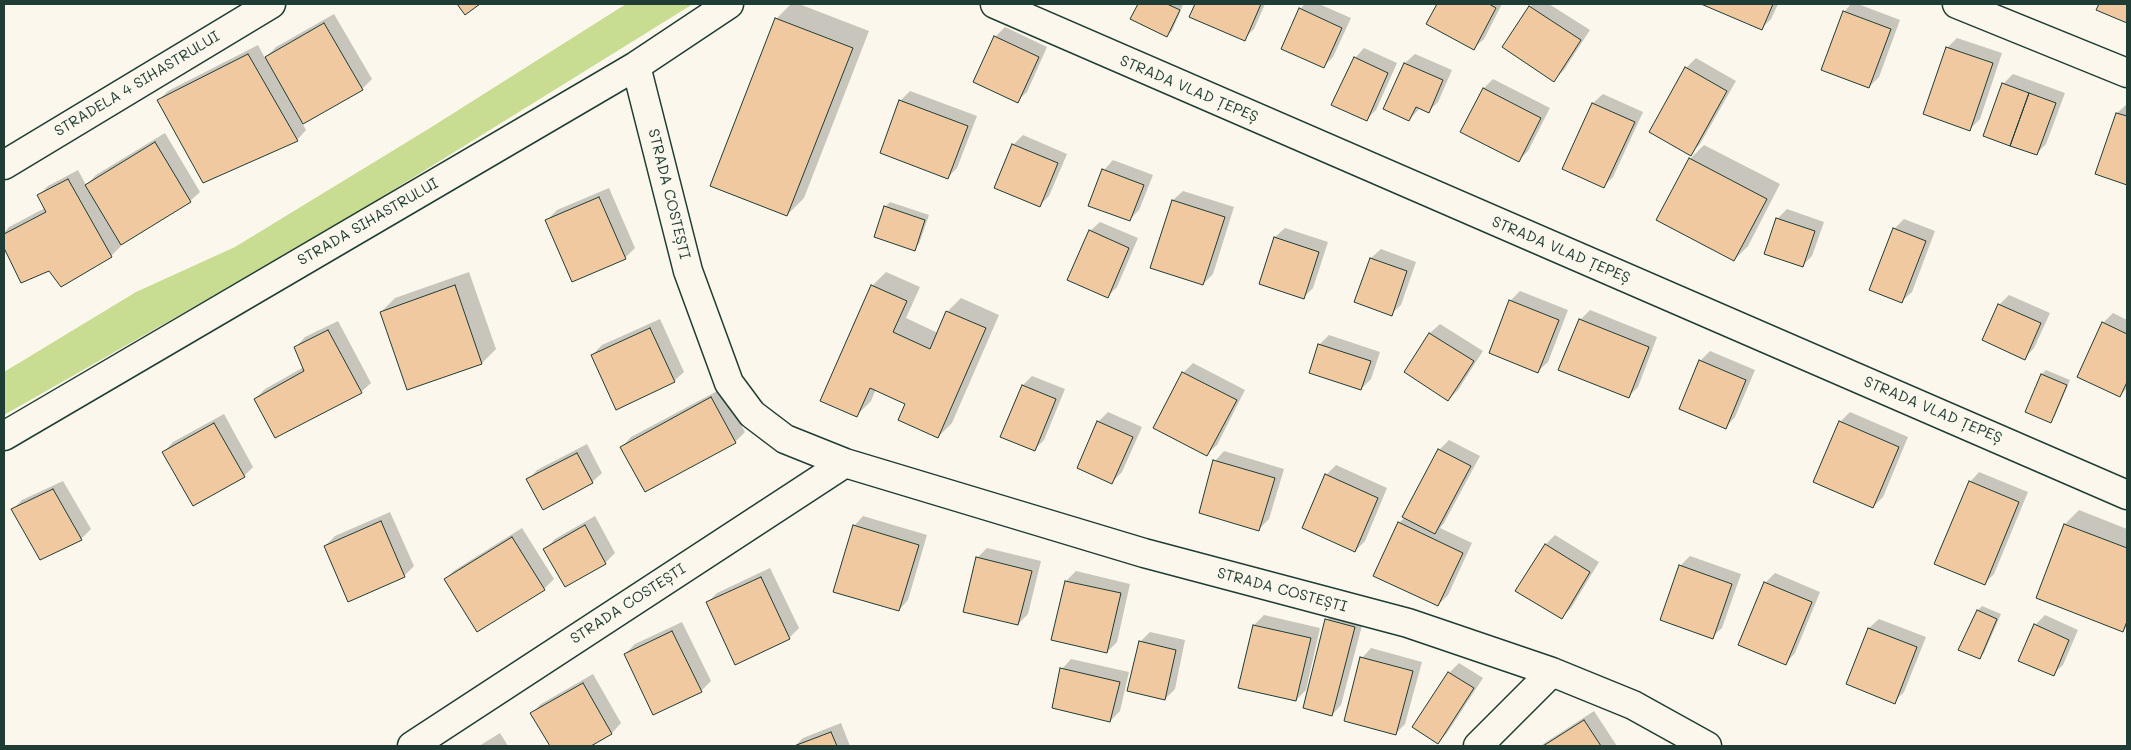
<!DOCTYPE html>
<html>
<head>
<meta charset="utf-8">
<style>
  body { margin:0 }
  #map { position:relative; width:2131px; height:750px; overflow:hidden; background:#fbf7ec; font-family:Mali,sans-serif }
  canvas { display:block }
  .frame { position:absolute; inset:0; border:5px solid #1f3d34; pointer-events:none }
</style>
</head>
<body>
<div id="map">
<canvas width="2131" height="750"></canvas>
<div class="frame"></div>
</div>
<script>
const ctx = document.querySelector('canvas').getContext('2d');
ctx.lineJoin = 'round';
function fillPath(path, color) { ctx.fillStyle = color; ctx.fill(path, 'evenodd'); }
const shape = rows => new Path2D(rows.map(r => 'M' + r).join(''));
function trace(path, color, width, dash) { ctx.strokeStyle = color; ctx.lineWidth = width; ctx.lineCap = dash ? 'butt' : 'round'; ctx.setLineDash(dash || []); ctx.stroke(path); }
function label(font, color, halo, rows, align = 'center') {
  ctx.font = font + ' Mali,sans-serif'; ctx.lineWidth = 4; ctx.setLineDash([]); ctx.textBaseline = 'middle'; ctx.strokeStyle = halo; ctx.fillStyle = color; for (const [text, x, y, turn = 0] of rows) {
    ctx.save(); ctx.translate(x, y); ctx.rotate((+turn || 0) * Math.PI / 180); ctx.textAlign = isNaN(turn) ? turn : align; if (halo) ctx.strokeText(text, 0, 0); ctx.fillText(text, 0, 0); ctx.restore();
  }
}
fillPath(shape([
  [626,4,693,4,327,231,4,415,4,372,136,292,235,247,430,128]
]), '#c8dd92');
fillPath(shape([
  [791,4,799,4,869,31,804,198,787,215,776,19],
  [1139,4,1181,4,1183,5,1172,31,1167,35,1132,19],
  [1196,4,1265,4,1254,29,1244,39,1191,17],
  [1305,4,1319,4,1351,18,1333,57,1324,66,1300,9],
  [1439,4,1502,4,1484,39,1474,48,1428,24],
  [1533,4,1549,4,1590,30,1564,70,1554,80,1530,7],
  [1703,4,1778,4,1771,19,1762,28],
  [1851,4,1858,4,1900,20,1879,77,1869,87,1844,12],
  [334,14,372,79,362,89,302,123,306,130,297,140,159,100,168,91,258,45,265,58,276,47],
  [1005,27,1047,47,1027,92,1017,101,995,37],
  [1957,38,2002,53,1980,119,1970,129,1947,48],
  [1364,48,1397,63,1376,110,1366,120,1355,58],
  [1415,54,1452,70,1438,102,1428,112,1420,108,1409,120,1385,109,1405,63],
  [1696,58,1736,81,1700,144,1690,154,1686,68],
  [2013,74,2065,93,2046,144,2036,154,2003,84],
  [1493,79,1550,108,1528,151,1518,161,1461,132,1484,88],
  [910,91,977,116,957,168,947,178,900,101],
  [1603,94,1643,112,1613,177,1603,187,1564,168,1593,103],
  [2127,104,2127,184,2096,173,2117,113],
  [165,133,200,192,190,201,120,244,121,246,111,256,49,270,22,281,4,245,4,233,9,227,45,208,38,196,48,186,78,170,86,185,96,175],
  [1023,135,1067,154,1049,196,1039,206,1013,145],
  [1704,145,1780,184,1748,246,1734,260,1690,159],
  [1113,160,1153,175,1139,210,1129,220,1104,170],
  [609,188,635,248,625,258,573,280,547,220,557,210],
  [1183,191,1234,207,1213,274,1203,284,1173,200],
  [890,202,929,215,919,244,914,249,885,207],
  [1787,209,1824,222,1812,256,1802,266,1777,219],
  [1904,219,1935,231,1912,292,1902,301,1894,229],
  [1100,222,1138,238,1117,287,1108,296,1090,231],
  [1285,228,1328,242,1313,288,1303,298,1260,284,1275,237],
  [1381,249,1416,262,1401,305,1391,314,1371,258],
  [469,272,496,349,482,363,408,389,381,312,395,298],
  [886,272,920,287,906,318,938,333,947,312,961,298,999,315,952,423,938,437,907,403,876,389,871,401,857,415,872,286],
  [1520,291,1568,310,1548,362,1538,371,1510,301],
  [2009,295,2050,313,2034,348,2025,358,1984,340,1999,305],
  [1590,310,1657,337,1638,387,1628,397,1580,320],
  [2113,313,2127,320,2127,388,2120,396,2103,323],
  [660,319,684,372,674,381,592,355,602,345],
  [338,321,371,383,361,392,255,399,265,389,304,367,296,347,305,337],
  [1440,324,1483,351,1458,390,1448,400,1406,372,1430,333],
  [1329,335,1380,352,1371,379,1361,389,1319,345],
  [1710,351,1755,370,1735,417,1726,427,1700,361],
  [1193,363,1245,390,1217,445,1207,454,1155,427,1183,373],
  [2046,370,2070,380,2055,416,2050,421,2042,374],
  [1032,376,1065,389,1044,440,1034,450,1023,385],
  [721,389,745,432,735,442,622,447,631,437],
  [1108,412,1142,427,1122,472,1112,482,1098,422],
  [1850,412,1908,437,1883,497,1873,507,1840,422],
  [224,414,253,467,244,476,164,452,173,442],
  [1449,440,1480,456,1444,523,1440,528,1472,543,1448,595,1438,605,1399,523,1405,517,1439,450],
  [587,444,602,473,592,482,528,480,537,470],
  [1224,451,1284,469,1269,519,1259,529,1215,461],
  [1336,465,1387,488,1365,541,1355,551,1326,475],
  [1979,472,2028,492,1994,574,1984,584,1970,482],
  [63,481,91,529,81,539,12,510,22,500],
  [2079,510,2127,529,2127,626,2123,631,2038,597,2065,524],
  [390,512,414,566,404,576,325,546,335,536],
  [595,516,615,553,605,563,566,585,545,549,555,539],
  [863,516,927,535,908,600,899,610,854,526],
  [522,528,554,579,544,589,445,579,455,570],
  [1555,535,1599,562,1571,608,1561,618,1546,544],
  [987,548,1041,561,1028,614,1018,624,977,558],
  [1690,556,1741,574,1722,628,1712,637,1680,566],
  [770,568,799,628,789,638,707,603,717,593],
  [1076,571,1130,584,1117,642,1107,652,1052,640,1066,581],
  [1775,573,1820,592,1795,653,1786,663,1765,583],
  [1982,606,2001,614,1984,653,1979,658,1960,649,1978,610],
  [1336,610,1364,618,1341,705,1332,715,1327,620],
  [1264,615,1320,628,1306,690,1296,700,1254,625],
  [2045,615,2078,630,2063,665,2053,674,2035,625],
  [1879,619,1926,637,1904,692,1894,702,1869,628],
  [682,622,711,681,701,691,625,654,635,644],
  [1150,632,1185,640,1175,689,1165,699,1140,642],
  [1371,648,1422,662,1405,724,1395,734,1362,658],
  [1071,659,1129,672,1120,711,1110,721,1062,669],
  [1459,663,1483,678,1447,733,1438,743,1414,727,1449,673],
  [593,674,621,723,612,733,589,746,551,746,532,713,541,704],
  [1594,711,1617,746,1541,746,1543,744],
  [841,723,850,746,795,746,803,738],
  [500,733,508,746,479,746]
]), '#0003');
const building = shape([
  [457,4,480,4,465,15,457,4],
  [1138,4,1167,4,1180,10,1167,37,1130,19,1138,4],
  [1195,4,1261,4,1245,41,1189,17,1195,4],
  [1437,4,1489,4,1496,8,1474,50,1426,24,1437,4],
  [1701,4,1773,4,1762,30,1701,4],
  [2099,4,2127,4,2127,23,2096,10,2099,4],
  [1529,6,1581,40,1554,82,1502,47,1529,6],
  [1299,8,1342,28,1324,68,1281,49,1299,8],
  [1843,11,1891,29,1869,88,1821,70,1843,11],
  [775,18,853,48,787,216,710,186,775,18],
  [324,23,363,90,303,124,265,57,324,23],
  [994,36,1039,57,1018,103,973,82,994,36],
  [1946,47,1993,63,1970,131,1923,114,1946,47],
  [248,54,298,141,203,183,157,100,248,54],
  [1354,57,1388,73,1367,121,1331,105,1354,57],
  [1404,63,1443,80,1429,113,1416,107,1409,121,1383,109,1404,63],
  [1685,67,1727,91,1691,156,1649,132,1685,67],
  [2002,83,2029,93,2010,146,1983,136,2002,83],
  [1483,88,1541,118,1519,162,1460,132,1483,88],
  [2029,93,2056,103,2037,155,2010,146,2029,93],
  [899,100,968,126,948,179,880,153,899,100],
  [1592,103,1635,122,1604,188,1562,169,1592,103],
  [2116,113,2127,116,2127,185,2095,174,2116,113],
  [155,142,191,202,121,245,85,185,155,142],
  [1012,144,1058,163,1040,207,994,188,1012,144],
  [1689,158,1767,199,1734,261,1656,220,1689,158],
  [1102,169,1144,185,1130,221,1088,206,1102,169],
  [68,179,112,257,61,287,49,271,21,283,4,248,4,234,46,212,37,195,68,179],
  [599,197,626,259,572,282,545,220,599,197],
  [1172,200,1225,217,1203,285,1150,268,1172,200],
  [884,206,925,220,915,251,874,237,884,206],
  [1776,218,1815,231,1803,267,1764,254,1776,218],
  [1893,228,1926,241,1902,303,1869,290,1893,228],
  [1089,230,1129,248,1108,298,1067,280,1089,230],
  [1274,237,1319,252,1304,299,1259,284,1274,237],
  [1370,258,1407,271,1392,316,1354,302,1370,258],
  [455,285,482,364,407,390,380,312,455,285],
  [871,285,907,301,893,332,930,349,946,311,986,328,938,438,898,420,905,404,870,388,857,417,820,401,871,285],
  [1509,300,1559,320,1538,373,1489,353,1509,300],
  [1998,304,2041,323,2025,360,1982,340,1998,304],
  [1579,319,1649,347,1629,398,1558,370,1579,319],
  [2102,322,2127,334,2127,382,2120,397,2077,377,2102,322],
  [650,328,675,382,616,410,591,355,650,328],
  [328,330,362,393,275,438,254,399,304,371,294,347,328,330],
  [1429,333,1474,361,1448,401,1404,372,1429,333],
  [1318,344,1371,361,1361,390,1309,373,1318,344],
  [1699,360,1746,380,1726,429,1679,409,1699,360],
  [1182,372,1237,400,1207,456,1153,428,1182,372],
  [2041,374,2067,385,2051,423,2025,412,2041,374],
  [1022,385,1056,399,1035,451,1000,437,1022,385],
  [711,397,736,443,645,492,620,447,711,397],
  [1097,421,1133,437,1112,484,1077,468,1097,421],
  [1839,421,1899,447,1873,508,1813,482,1839,421],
  [214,423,245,477,193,506,162,452,214,423],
  [1438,449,1471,466,1435,534,1402,517,1438,449],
  [577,453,593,483,543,510,526,479,577,453],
  [1213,460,1275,478,1259,531,1199,513,1213,460],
  [1325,474,1378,498,1355,552,1302,528,1325,474],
  [1969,481,2019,502,1985,585,1934,564,1969,481],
  [53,489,82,540,40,560,11,509,53,489],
  [381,521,405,577,348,602,324,546,381,521],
  [1398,522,1463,553,1438,606,1373,576,1398,522],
  [2064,524,2127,548,2127,621,2123,632,2036,598,2064,524],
  [585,525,606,564,565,587,543,549,585,525],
  [853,525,919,545,899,611,833,592,853,525],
  [512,537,545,590,477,632,444,579,512,537],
  [1545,544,1590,572,1562,619,1515,591,1545,544],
  [976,557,1032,571,1018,625,963,612,976,557],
  [1679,565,1732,584,1713,639,1660,620,1679,565],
  [761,577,790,639,735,665,706,602,761,577],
  [1065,581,1121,593,1107,653,1051,640,1065,581],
  [1764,582,1812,602,1786,665,1738,645,1764,582],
  [1977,610,1997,619,1980,659,1958,650,1977,610],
  [1325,619,1355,627,1332,716,1303,708,1325,619],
  [2034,624,2069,640,2054,676,2018,661,2034,624],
  [1253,625,1311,638,1296,701,1238,688,1253,625],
  [1868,628,1917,647,1895,704,1846,684,1868,628],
  [672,631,702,692,653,715,624,654,672,631],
  [1139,641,1176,650,1165,700,1127,691,1139,641],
  [1360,657,1413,671,1396,735,1344,721,1360,657],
  [1060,668,1120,682,1110,722,1052,708,1060,668],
  [1448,672,1474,688,1438,744,1412,727,1448,672],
  [583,683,612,734,591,746,550,746,530,713,583,683],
  [1584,720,1601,746,1543,746,1584,720],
  [831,732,837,746,794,746,831,732]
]);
fillPath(building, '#f1c9a1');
trace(building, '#1f3d34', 1);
const minor = shape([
  [995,4,2127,495],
  [1957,4,2127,73],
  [636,66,688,271,729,383,752,414,785,439,845,463,1144,553,1408,623,1552,672,1633,705,1707,746],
  [4,165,271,4],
  [4,436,636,66,729,4],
  [412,746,845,463],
  [1478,746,1552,672]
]);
trace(minor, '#1f3d34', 31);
trace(minor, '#fbf7ec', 28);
label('15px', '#1f3d34', '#fbf7ec', [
  ["STRADELA 4 SIHASTRULUI",137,84,-31],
  ["STRADA VLAD ȚEPEȘ",1189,89,23],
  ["STRADA COSTEȘTI",669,194,76],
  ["STRADA SIHASTRULUI",368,222,-30],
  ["STRADA VLAD ȚEPEȘ",1561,250,23],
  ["STRADA VLAD ȚEPEȘ",1933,410,23],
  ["STRADA COSTEȘTI",1282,590,15],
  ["STRADA COSTEȘTI",628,604,-33]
]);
</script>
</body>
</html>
